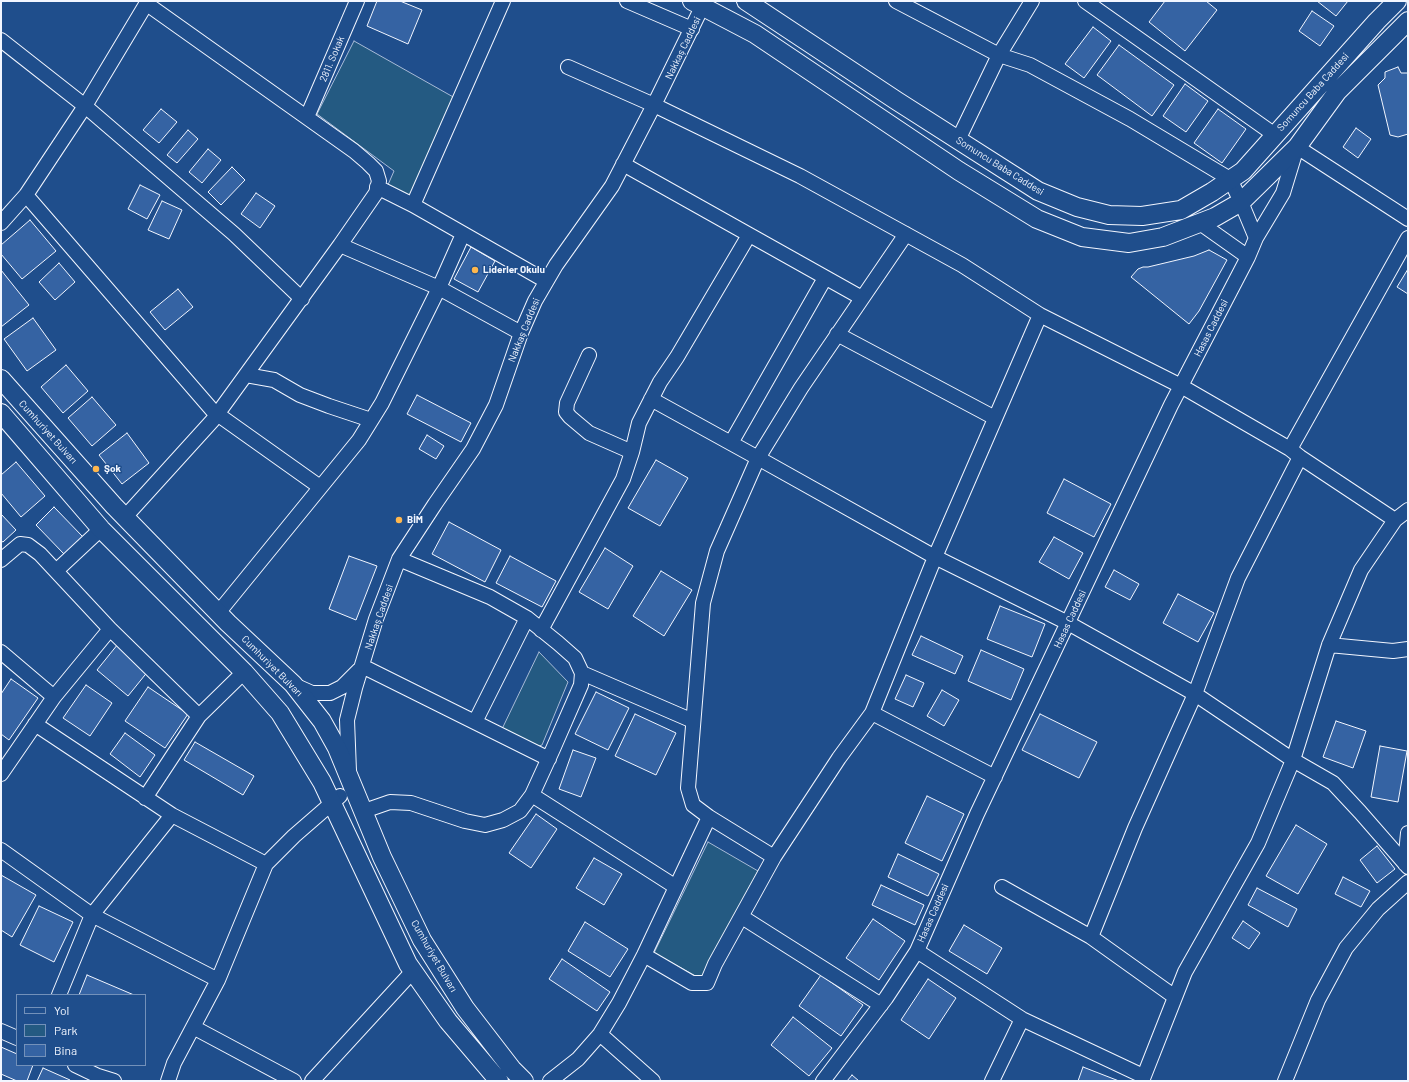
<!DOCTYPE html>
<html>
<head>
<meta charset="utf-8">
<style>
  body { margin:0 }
  #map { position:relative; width:1409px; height:1082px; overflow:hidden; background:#1f4e8c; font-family:Barlow,sans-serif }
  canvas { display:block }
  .frame { position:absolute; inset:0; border:2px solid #f2f6ff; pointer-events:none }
  .legend { position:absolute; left:16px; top:994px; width:130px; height:72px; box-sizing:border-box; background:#1f4e8c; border:1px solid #7391ba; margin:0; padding:5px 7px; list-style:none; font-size:12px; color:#f2f6ff }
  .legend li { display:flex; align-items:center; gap:8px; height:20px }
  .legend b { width:20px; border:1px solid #7391ba }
</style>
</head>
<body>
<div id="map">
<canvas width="1409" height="1082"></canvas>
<div class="frame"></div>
<ul class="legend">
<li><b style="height:5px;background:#1f4e8c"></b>Yol</li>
<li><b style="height:11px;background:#245a82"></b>Park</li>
<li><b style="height:11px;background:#3563a3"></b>Bina</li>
</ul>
</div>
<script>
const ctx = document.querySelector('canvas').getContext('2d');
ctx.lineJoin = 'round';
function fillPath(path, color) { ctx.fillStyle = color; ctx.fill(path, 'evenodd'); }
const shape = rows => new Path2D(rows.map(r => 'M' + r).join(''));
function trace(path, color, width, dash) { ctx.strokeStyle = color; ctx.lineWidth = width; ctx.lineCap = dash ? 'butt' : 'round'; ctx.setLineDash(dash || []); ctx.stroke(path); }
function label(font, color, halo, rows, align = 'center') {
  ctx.font = font + ' Barlow,sans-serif'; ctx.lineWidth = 3; ctx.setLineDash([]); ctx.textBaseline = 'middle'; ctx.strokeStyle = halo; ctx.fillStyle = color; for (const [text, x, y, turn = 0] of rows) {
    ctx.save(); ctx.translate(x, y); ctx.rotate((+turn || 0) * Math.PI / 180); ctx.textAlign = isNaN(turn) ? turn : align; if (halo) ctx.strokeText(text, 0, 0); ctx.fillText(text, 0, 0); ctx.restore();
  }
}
const green = shape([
  [354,41,455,98,414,199,387,187,394,171,317,114,354,41],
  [539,652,568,682,542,745,536,747,502,729,539,652],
  [708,842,758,871,701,979,654,953,708,842]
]);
fillPath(green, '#245a82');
trace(green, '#a8bbd7', 1);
const building = shape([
  [377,1,400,1,422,10,408,44,367,26,377,1],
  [1165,1,1206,1,1217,10,1185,51,1149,22,1165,1],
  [1317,1,1348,1,1336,16,1317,1],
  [1312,11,1334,26,1320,46,1299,31,1312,11],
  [1093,27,1111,41,1084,78,1065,64,1093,27],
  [1119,45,1174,85,1152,116,1097,75,1119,45],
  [1398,67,1401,73,1408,73,1408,134,1398,137,1390,135,1378,85,1385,78,1385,72,1398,67],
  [1185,84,1208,101,1186,132,1163,116,1185,84],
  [161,109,177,122,159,143,143,130,161,109],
  [1218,109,1246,129,1222,163,1194,143,1218,109],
  [1356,128,1371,139,1358,158,1343,147,1356,128],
  [188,130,198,139,177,163,167,155,188,130],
  [208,149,221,160,202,183,189,172,208,149],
  [232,167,245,180,221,205,208,192,232,167],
  [140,185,160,195,147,219,128,209,140,185],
  [256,193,275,206,260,228,241,214,256,193],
  [162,201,182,210,169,239,148,230,162,201],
  [30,220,56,251,22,279,1,254,1,245,30,220],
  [471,247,495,261,478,292,454,279,471,247],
  [1209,250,1227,260,1199,311,1189,324,1131,277,1138,269,1143,267,1148,267,1194,256,1209,250],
  [59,263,75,282,55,300,39,282,59,263],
  [1408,269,1408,294,1397,287,1408,269],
  [1,270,29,305,1,327,1,270],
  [178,289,193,307,165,330,150,312,178,289],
  [33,318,56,350,27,371,4,339,33,318],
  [66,365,88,391,63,413,41,387,66,365],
  [417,395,471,423,461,442,407,414,417,395],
  [92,397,116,425,92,446,68,418,92,397],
  [127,433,149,463,122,484,99,455,127,433],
  [427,435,444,446,436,459,419,449,427,435],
  [656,460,688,478,660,526,628,508,656,460],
  [16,462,45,496,21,517,1,493,1,475,16,462],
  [1064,479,1111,504,1094,537,1047,513,1064,479],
  [54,507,83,537,64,554,36,525,54,507],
  [1,514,16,530,3,542,1,541,1,514],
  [449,522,501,550,485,582,432,554,449,522],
  [1054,537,1083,553,1069,579,1039,562,1054,537],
  [605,548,633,566,608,609,579,592,605,548],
  [349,556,377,566,356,620,329,609,349,556],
  [510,556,556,581,542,607,496,583,510,556],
  [1114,570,1139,584,1130,600,1105,587,1114,570],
  [661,571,692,590,664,636,633,616,661,571],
  [1178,594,1214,613,1198,642,1163,623,1178,594],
  [1000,606,1045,624,1032,657,987,639,1000,606],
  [921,636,963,656,955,674,912,655,921,636],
  [118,644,149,670,128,696,97,670,118,644],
  [981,650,1024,669,1011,700,968,681,981,650],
  [906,675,924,683,913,707,895,699,906,675],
  [11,679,38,698,9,740,1,734,1,694,11,679],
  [86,685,112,703,90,736,63,718,86,685],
  [148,687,188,714,165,748,125,721,148,687],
  [942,690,959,700,944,726,927,716,942,690],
  [596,692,629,708,608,750,575,734,596,692],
  [635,714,676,733,656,775,615,756,635,714],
  [1040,714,1097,742,1079,778,1022,750,1040,714],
  [1336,721,1366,731,1353,768,1323,757,1336,721],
  [125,733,155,755,140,777,110,754,125,733],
  [195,742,254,776,243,795,184,760,195,742],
  [1380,746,1407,751,1398,802,1371,797,1380,746],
  [573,750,596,758,581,797,559,789,573,750],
  [927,796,964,814,942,861,905,843,927,796],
  [536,814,557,829,531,868,509,853,536,814],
  [1296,825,1327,844,1298,894,1266,876,1296,825],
  [1377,846,1395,869,1377,883,1360,860,1377,846],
  [898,854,939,874,928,896,888,877,898,854],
  [594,858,622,874,604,905,576,888,594,858],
  [1,875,36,895,12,937,1,930,1,875],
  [1343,877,1370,891,1361,907,1335,894,1343,877],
  [881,885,924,905,915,925,872,905,881,885],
  [1257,888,1297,909,1288,927,1248,905,1257,888],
  [39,906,73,922,54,962,20,945,39,906],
  [873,919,905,941,879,980,846,958,873,919],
  [1243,921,1260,933,1249,949,1232,938,1243,921],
  [585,922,628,949,610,977,568,951,585,922],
  [964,925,1002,948,987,974,949,951,964,925],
  [562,959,610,992,597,1011,549,979,562,959],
  [87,975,134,995,79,995,87,975],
  [821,975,863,1005,841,1036,799,1006,821,975],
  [928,979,956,998,929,1039,901,1020,928,979],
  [793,1017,832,1048,809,1076,771,1045,793,1017],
  [1,1047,17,1054,17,1065,33,1065,27,1081,17,1081,1,1074,1,1047],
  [1083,1067,1119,1081,1078,1081,1083,1067],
  [43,1068,70,1080,70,1081,37,1081,43,1068],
  [852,1075,859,1081,847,1081,852,1075]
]);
fillPath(building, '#3563a3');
trace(building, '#f2f6ff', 1);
const minor = shape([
  [627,1,692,29],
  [896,1,999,55,1030,65,1130,119,1230,179,1241,202,1256,238],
  [1085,1,1275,135],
  [1,40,85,106,234,234,302,299],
  [568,67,654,105,800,176,962,265,1040,315,1181,386,1290,449,1300,457,1395,520],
  [307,117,357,1],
  [958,140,999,55,1032,1],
  [623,164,862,298],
  [377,187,413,205,546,281],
  [26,195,213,411,320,487],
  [413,205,503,1],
  [1,223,26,195,85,106,148,1],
  [1200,223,1248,257],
  [340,245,439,288,521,333],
  [837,334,995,418],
  [589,355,567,403,566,412,570,417,589,433,632,452],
  [246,375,274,380,300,395,329,406,371,420],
  [651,399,758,458,935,557,1068,623,1195,694,1293,760,1333,783,1360,812,1408,867],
  [731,443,825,278],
  [1290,449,1408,238],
  [125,517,213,420,340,245,376,193,379,181,376,171,368,163,354,151,147,4],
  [1,560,20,544,28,545,40,554,110,629,199,716],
  [56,571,101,529],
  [218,613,359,440,382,403,439,288,463,234],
  [541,630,623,479,632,452,639,423,660,382,677,357,749,235],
  [1329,645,1393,651,1408,649],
  [1,652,54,697,110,629],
  [362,666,549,759],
  [582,673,693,721],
  [294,685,312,693,330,693,342,687,359,670],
  [872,713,995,777],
  [475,722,527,618],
  [35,724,172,815,266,864],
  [349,771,347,720,355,688,376,619,399,559,435,504,473,449,496,405,521,333,535,301,556,265,612,186,654,105,705,1],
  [1,774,54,697],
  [532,795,676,887],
  [145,798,199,716,244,672],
  [364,811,390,802,411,803,465,821,485,825,503,820,520,811,532,795,553,749,581,685,582,673,575,658,558,643,527,618,490,597,399,559],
  [1,850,92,915,218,980],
  [774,857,709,817,693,805,688,788,703,603,717,551,758,458,801,388,906,234],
  [1405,864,1408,833],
  [1002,887,1091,937,1175,997],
  [742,917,881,1005],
  [1091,937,1135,828,1195,694,1238,578,1300,457],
  [917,951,1022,1019,1143,1076],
  [644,955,692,983,707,983,715,964,774,857,839,758,872,713,935,557,1040,315],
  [59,995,92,915,172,815],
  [193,1027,294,1081],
  [1,1031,17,1038],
  [600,1034,653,1081],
  [75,1065,98,1076,114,1081],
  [168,1081,174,1063,218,980,266,864,294,836,340,796],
  [312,1081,413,971],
  [550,1081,578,1059,600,1034,619,1003,644,955,709,817],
  [823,1081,886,998,917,951,977,814,1171,405,1248,257,1256,238,1283,193,1297,147,1408,219],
  [992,1081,1022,1019],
  [1142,1081,1185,972,1258,843,1293,760,1329,645,1361,570,1395,520,1408,510],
  [1285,1081,1318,1000,1346,948,1378,909,1408,882]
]);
const major = shape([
  [692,1,755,34,959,171,1037,219,1082,237,1129,243,1163,237,1215,217,1241,202,1297,147,1337,92,1408,21],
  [746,1,897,101,1038,191,1077,207,1109,215,1142,216,1181,210,1212,192,1243,171,1377,21,1397,1],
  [1,379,114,506,228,623,293,684,322,721,337,748,382,857,422,940,465,1008,512,1069,524,1081],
  [1,413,101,529,244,672,280,713,322,782,408,964,448,1021,499,1081]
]);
trace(minor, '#f2f6ff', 16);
trace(major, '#f2f6ff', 20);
trace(minor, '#1f4e8c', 14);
trace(major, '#1f4e8c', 18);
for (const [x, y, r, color] of [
  [475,270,4,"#ffb74d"],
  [96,469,4,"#ffb74d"],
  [399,520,4,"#ffb74d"]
]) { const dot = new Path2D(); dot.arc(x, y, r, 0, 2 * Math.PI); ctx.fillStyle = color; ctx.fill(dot); trace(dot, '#1f4e8c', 1.5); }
label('10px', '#f2f6ff', '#1f4e8c', [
  ["Nakkaş Caddesi",683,48,-64],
  ["2811. Sokak",332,59,-67],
  ["Somuncu Baba Caddesi",1313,92,-48],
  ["Somuncu Baba Caddesi",1000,166,32],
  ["Hasas Caddesi",1211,328,-63],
  ["Nakkaş Caddesi",524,330,-68],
  ["Cumhuriyet Bulvarı",48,432,48],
  ["Nakkaş Caddesi",379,617,-71],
  ["Hasas Caddesi",1070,619,-65],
  ["Cumhuriyet Bulvarı",272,666,45],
  ["Hasas Caddesi",933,913,-66],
  ["Cumhuriyet Bulvarı",434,956,60]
]);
label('bold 10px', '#f2f6ff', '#1f4e8c', [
  ["Liderler Okulu",483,270],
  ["Şok",104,469],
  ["BİM",407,520]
], 'left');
</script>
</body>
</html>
